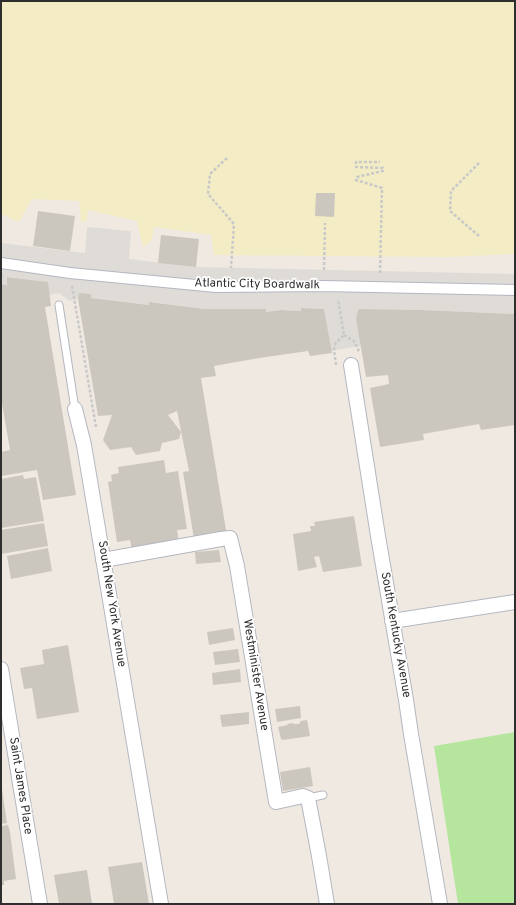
<!DOCTYPE html>
<html>
<head>
<meta charset="utf-8">
<style>
  body { margin:0 }
  #map { position:relative; width:516px; height:905px; overflow:hidden; background:#efe9e1; font-family:Overpass,sans-serif }
  canvas { display:block }
  .frame { position:absolute; inset:0; border:2px solid #2e2e2e; pointer-events:none }
</style>
</head>
<body>
<div id="map">
<canvas width="516" height="905"></canvas>
<div class="frame"></div>
</div>
<script>
const ctx = document.querySelector('canvas').getContext('2d');
ctx.lineJoin = 'round';
function fillPath(path, color) { ctx.fillStyle = color; ctx.fill(path, 'evenodd'); }
const shape = rows => new Path2D(rows.map(r => 'M' + r).join(''));
function trace(path, color, width, dash) { ctx.strokeStyle = color; ctx.lineWidth = width; ctx.lineCap = dash ? 'butt' : 'round'; ctx.setLineDash(dash || []); ctx.stroke(path); }
function label(font, color, halo, rows, align = 'center') {
  ctx.font = font + ' Overpass,sans-serif'; ctx.lineWidth = 3.5; ctx.setLineDash([]); ctx.textBaseline = 'middle'; ctx.strokeStyle = halo; ctx.fillStyle = color; for (const [text, x, y, turn = 0] of rows) {
    ctx.save(); ctx.translate(x, y); ctx.rotate((+turn || 0) * Math.PI / 180); ctx.textAlign = isNaN(turn) ? turn : align; if (halo) ctx.strokeText(text, 0, 0); ctx.fillText(text, 0, 0); ctx.restore();
  }
}
fillPath(shape([
  [515,732,515,904,458,904,434,746]
]), '#b6e59e');
fillPath(shape([
  [1,1,515,1,515,254,448,257,214,255,211,235,154,227,152,240,143,247,137,221,88,210,87,220,81,222,79,201,32,199,19,222,1,214]
]), '#f3ecc5');
fillPath(shape([
  [87,227,131,231,129,259,196,267,515,274,515,314,422,310,361,309,358,310,356,319,361,346,331,351,324,309,301,308,301,311,281,310,266,312,265,309,205,309,150,302,149,305,91,298,78,299,69,301,59,293,49,295,47,282,8,277,7,285,1,284,1,243,85,253]
]), '#dfdcd8');
fillPath(shape([
  [316,193,335,193,334,217,315,216],
  [38,211,75,216,70,251,33,246],
  [161,235,199,239,196,267,158,263],
  [7,277,48,282,51,306,45,307,76,495,43,500,37,470,1,476,1,452,10,450,1,398,1,284,7,285],
  [79,293,91,294,91,298,149,305,149,302,205,309,266,309,266,312,281,310,301,311,301,308,324,309,332,353,310,356,308,351,259,358,214,366,216,376,201,378,226,530,224,534,194,539,183,472,189,471,177,411,168,415,181,432,179,439,162,443,160,451,136,455,131,447,110,450,103,440,112,415,98,416,78,299],
  [361,309,422,310,515,314,515,425,481,430,479,424,423,434,424,440,380,447,370,388,389,384,388,375,366,377,356,319,358,310],
  [164,460,166,473,178,471,187,529,177,530,179,543,132,550,130,540,117,542,108,482,112,481,111,475,119,473,118,467],
  [23,475,24,479,36,477,44,521,1,528,1,479],
  [354,516,362,566,323,572,319,556,314,557,317,567,298,571,293,534,311,531,310,526,315,526,314,522],
  [44,523,48,546,1,554,1,530],
  [48,548,52,571,11,579,7,556],
  [219,550,221,562,196,564,195,552],
  [233,628,235,640,209,645,207,632],
  [68,645,79,712,37,719,32,688,24,689,20,668,44,664,42,650],
  [238,649,240,662,215,665,213,652],
  [240,669,241,682,213,685,212,673],
  [300,706,301,718,277,722,275,709],
  [249,712,249,724,222,727,220,715],
  [307,720,310,736,283,740,281,739,278,727,288,725,287,724,293,723,294,724,299,724,301,721],
  [310,767,313,786,283,791,280,772],
  [1,789,2,789,7,823,1,824],
  [8,825,10,832,16,879,4,881,4,885,1,885,1,826],
  [142,862,149,904,114,904,108,867],
  [87,870,92,904,59,904,54,875]
]), '#cbc7bf');
const service = shape([
  [59,305,75,409],
  [308,798,323,795]
]);
const pedestrian = shape([
  [1,263,70,273,216,287,324,286,515,290]
]);
const minor = shape([
  [351,365,378,536,406,700,411,734,440,904],
  [75,409,84,445,161,904],
  [103,560,221,539,230,538,237,566,276,802,303,796,308,798,319,856,327,904],
  [392,621,515,602],
  [1,669,40,904]
]);
trace(service, '#b4b7c1', 9);
trace(pedestrian, '#b4b7c1', 12);
trace(minor, '#b4b7c1', 16);
trace(shape([
  [227,158,210,174,208,194,234,224,231,268],
  [479,236,450,211,451,191,480,162],
  [324,270,325,223],
  [380,273,382,188,356,180,357,177,383,171,383,168,356,167,356,162,380,162],
  [72,286,96,427],
  [344,335,354,341,358,349,359,353],
  [336,365,334,350,335,344,344,335,338,299]
]), '#c9c9c9', 2.5, [3, 2]);
trace(service, '#fff', 7);
trace(pedestrian, '#fff', 10);
trace(minor, '#fff', 14);
label('12px', '#2e2e2e', '#fff', [
  ["Atlantic City Boardwalk",257,285,1],
  ["South New York Avenue",111,604,81],
  ["South Kentucky Avenue",395,635,80],
  ["Westminister Avenue",255,675,81],
  ["Saint James Place",20,786,81]
]);
</script>
</body>
</html>
